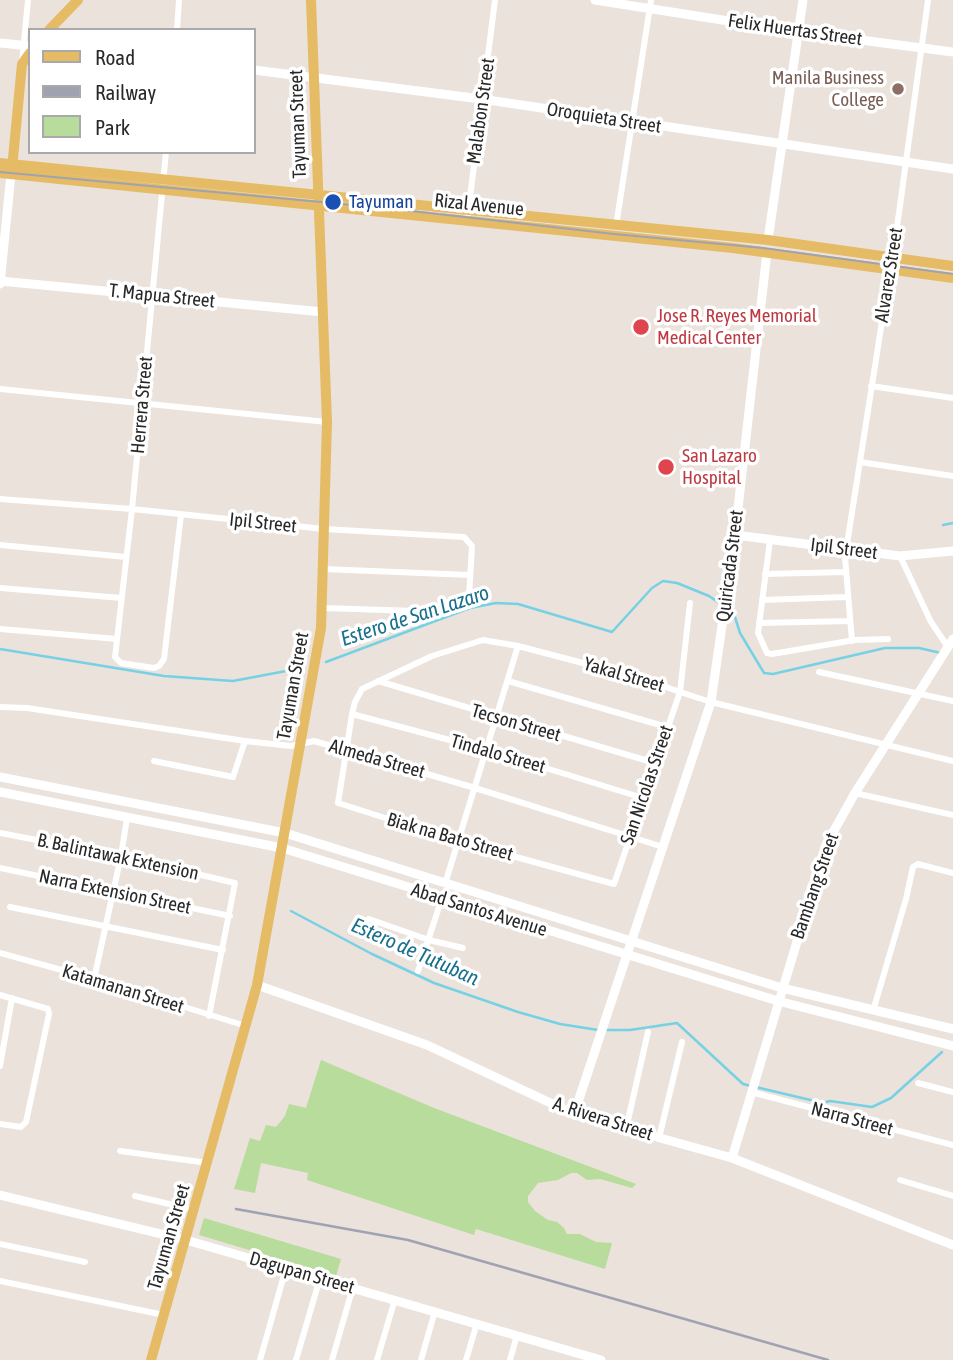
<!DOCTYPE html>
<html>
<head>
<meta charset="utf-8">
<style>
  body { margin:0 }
  #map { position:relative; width:953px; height:1360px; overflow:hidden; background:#eae2db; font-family:"Asap Condensed",sans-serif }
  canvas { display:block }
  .legend { position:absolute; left:28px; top:28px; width:228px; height:126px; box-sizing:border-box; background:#fff; border:2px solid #a9a9a9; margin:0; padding:9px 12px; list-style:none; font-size:21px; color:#282828 }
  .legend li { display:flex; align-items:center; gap:14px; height:35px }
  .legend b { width:35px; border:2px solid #a9a9a9 }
</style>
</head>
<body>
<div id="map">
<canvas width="953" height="1360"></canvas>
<ul class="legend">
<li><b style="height:9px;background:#e5bb65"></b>Road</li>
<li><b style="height:9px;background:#9fa3b1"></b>Railway</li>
<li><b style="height:19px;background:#b8dc9c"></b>Park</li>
</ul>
</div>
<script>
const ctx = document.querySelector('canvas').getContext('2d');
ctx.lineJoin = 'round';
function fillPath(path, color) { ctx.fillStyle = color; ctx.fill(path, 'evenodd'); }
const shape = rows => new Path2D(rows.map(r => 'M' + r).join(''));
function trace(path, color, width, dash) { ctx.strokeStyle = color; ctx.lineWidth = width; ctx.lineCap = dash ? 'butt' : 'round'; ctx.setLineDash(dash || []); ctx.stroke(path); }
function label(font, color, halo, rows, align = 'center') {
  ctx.font = font + ' "Asap Condensed",sans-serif'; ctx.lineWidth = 7; ctx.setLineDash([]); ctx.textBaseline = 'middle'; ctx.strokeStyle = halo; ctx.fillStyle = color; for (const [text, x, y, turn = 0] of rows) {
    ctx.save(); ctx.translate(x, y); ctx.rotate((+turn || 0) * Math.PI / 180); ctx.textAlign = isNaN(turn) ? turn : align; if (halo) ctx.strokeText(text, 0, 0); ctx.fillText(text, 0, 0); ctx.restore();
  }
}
fillPath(shape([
  [321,1060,434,1108,636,1184,632,1188,600,1179,587,1180,577,1173,571,1173,558,1180,538,1183,528,1196,528,1202,535,1211,548,1220,557,1222,564,1228,567,1234,580,1234,596,1242,612,1243,605,1269,476,1229,474,1235,307,1180,308,1173,261,1163,255,1193,234,1189,250,1138,260,1141,266,1125,276,1127,285,1116,289,1104,306,1108],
  [204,1218,341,1259,336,1276,199,1235]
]), '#b8dc9c');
trace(shape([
  [943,525,953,523],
  [728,609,734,614,740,633,764,673,773,674,885,648,919,648,941,653],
  [0,649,164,676,233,681,302,668],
  [326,662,470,608,496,603,518,604,612,632,652,588,663,581,677,583,709,596,722,605],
  [291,911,372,954,434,983,518,1012,560,1024,598,1030],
  [605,1030,630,1030,677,1023,743,1084,823,1103,830,1101,872,1107,891,1098,942,1052]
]), '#76d1e4', 2.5);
trace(shape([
  [177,30,179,0],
  [22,62,28,0],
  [166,152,132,509,115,657,121,663,154,668,159,666,164,659,181,515],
  [467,221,495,0],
  [616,226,651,0],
  [871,386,953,398],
  [0,389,327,422],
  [860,462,953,476],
  [0,499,132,509,324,529,464,537,472,546,469,596],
  [770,540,758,633,767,653,772,654,855,640,888,639],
  [0,545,126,557],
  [900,556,931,622,948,647],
  [323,569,470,575],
  [765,574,845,572],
  [0,588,122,598],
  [762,600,847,597],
  [690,603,680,692,614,884,458,841,338,803,352,714,355,702,362,689,432,656,483,640,518,646,644,679,680,692,711,702,953,761],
  [322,608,448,612],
  [759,623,850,621],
  [0,629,117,639],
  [852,641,845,557,899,213,928,0],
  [819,672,953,701],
  [378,681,655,763],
  [508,681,667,727],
  [0,707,27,708,245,741,291,746,314,741,475,788,663,847],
  [352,714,487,750,643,798],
  [154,761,233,777,245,741],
  [855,793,953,815],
  [0,833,121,856,235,883,209,1016],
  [0,868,230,916],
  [445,884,518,646],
  [10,907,223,950],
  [369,919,429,940,463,948],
  [0,953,94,979,246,1026],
  [418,971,442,898],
  [94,979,121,856,127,818],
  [0,995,48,1009,49,1014,26,1122,21,1127,0,1124],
  [873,1011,906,899,913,867,918,864,953,873],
  [0,1066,12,998],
  [918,1083,953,1092],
  [751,1092,953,1145],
  [626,1129,648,1032],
  [659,1138,682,1042],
  [120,1151,208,1163],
  [900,1180,953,1196],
  [135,1196,195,1210],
  [0,1244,85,1262],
  [0,1281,164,1315],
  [260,1360,286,1268],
  [296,1360,320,1278],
  [332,1360,353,1287],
  [377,1360,395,1299],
  [421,1360,435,1311],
  [466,1360,477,1323],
  [510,1360,517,1335]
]), '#fff', 6);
trace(shape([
  [595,0,799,32,953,52],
  [0,43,30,46],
  [254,70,481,99,953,169],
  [768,240,803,0],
  [0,281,323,312],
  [0,284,11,174],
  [735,535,900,556,953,551],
  [0,777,285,833,782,988,953,1029],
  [0,792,282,848,778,1001,953,1046],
  [257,985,427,1045,574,1114,732,1158,953,1245],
  [574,1114,711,702,735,535,767,252],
  [732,1158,826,845,855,793,953,639],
  [0,1195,186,1240,601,1360]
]), '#fff', 9);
trace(shape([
  [49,30,78,0],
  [0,163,768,240,953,266],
  [12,169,22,64,30,53],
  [0,173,733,248,953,278],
  [151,1360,257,985,321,628,327,422,311,0]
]), '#e5bb65', 10);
trace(shape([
  [0,172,385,208,614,234,763,248,953,274]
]), '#9fa3b1', 2);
trace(shape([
  [236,1209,408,1240,828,1360]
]), '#9fa3b1', 2.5);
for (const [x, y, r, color] of [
  [898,89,7,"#8d6e63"],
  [333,202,9,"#1a4fb4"],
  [641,327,9,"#e0444e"],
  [666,467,9,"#e0444e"]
]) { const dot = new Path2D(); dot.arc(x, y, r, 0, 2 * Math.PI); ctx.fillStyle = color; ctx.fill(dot); trace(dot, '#fff', 2.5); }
label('19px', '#282828', '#fff', [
  ["Felix Huertas Street",795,30,8],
  ["Malabon Street",481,111,-82],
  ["Oroquieta Street",604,118,9],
  ["Tayuman Street",298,124,-92],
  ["Rizal Avenue",479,205,6],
  ["Alvarez Street",889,275,-81],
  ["T. Mapua Street",162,296,6],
  ["Herrera Street",142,405,-85],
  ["Ipil Street",263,523,6],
  ["Ipil Street",844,549,7],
  ["Quiricada Street",730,566,-83],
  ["Yakal Street",624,675,16],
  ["Tayuman Street",293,686,-80],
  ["Tecson Street",516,723,16],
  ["Tindalo Street",498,754,16],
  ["Almeda Street",377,759,16],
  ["San Nicolas Street",647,785,-71],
  ["Biak na Bato Street",450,837,16],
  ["B. Balintawak Extension",118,857,12],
  ["Bambang Street",815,886,-71],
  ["Narra Extension Street",115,892,12],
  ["Abad Santos Avenue",479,910,17],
  ["Katamanan Street",123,989,17],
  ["A. Rivera Street",603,1119,18],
  ["Narra Street",852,1119,15],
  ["Tayuman Street",169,1237,-74],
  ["Dagupan Street",302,1273,16]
]);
label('19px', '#785e54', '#fff', [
  ["Manila Business",884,78],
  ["College",884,100]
], 'right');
label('19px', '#164399', '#fff', [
  ["Tayuman",349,202]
], 'left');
label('19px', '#be3a42', '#fff', [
  ["Jose R. Reyes Memorial",657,316],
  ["Medical Center",657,338],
  ["San Lazaro",682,456],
  ["Hospital",682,478]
], 'left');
label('italic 21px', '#18708d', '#fff', [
  ["Estero de San Lazaro",415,616,-18],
  ["Estero de Tutuban",415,952,24]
]);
</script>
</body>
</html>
